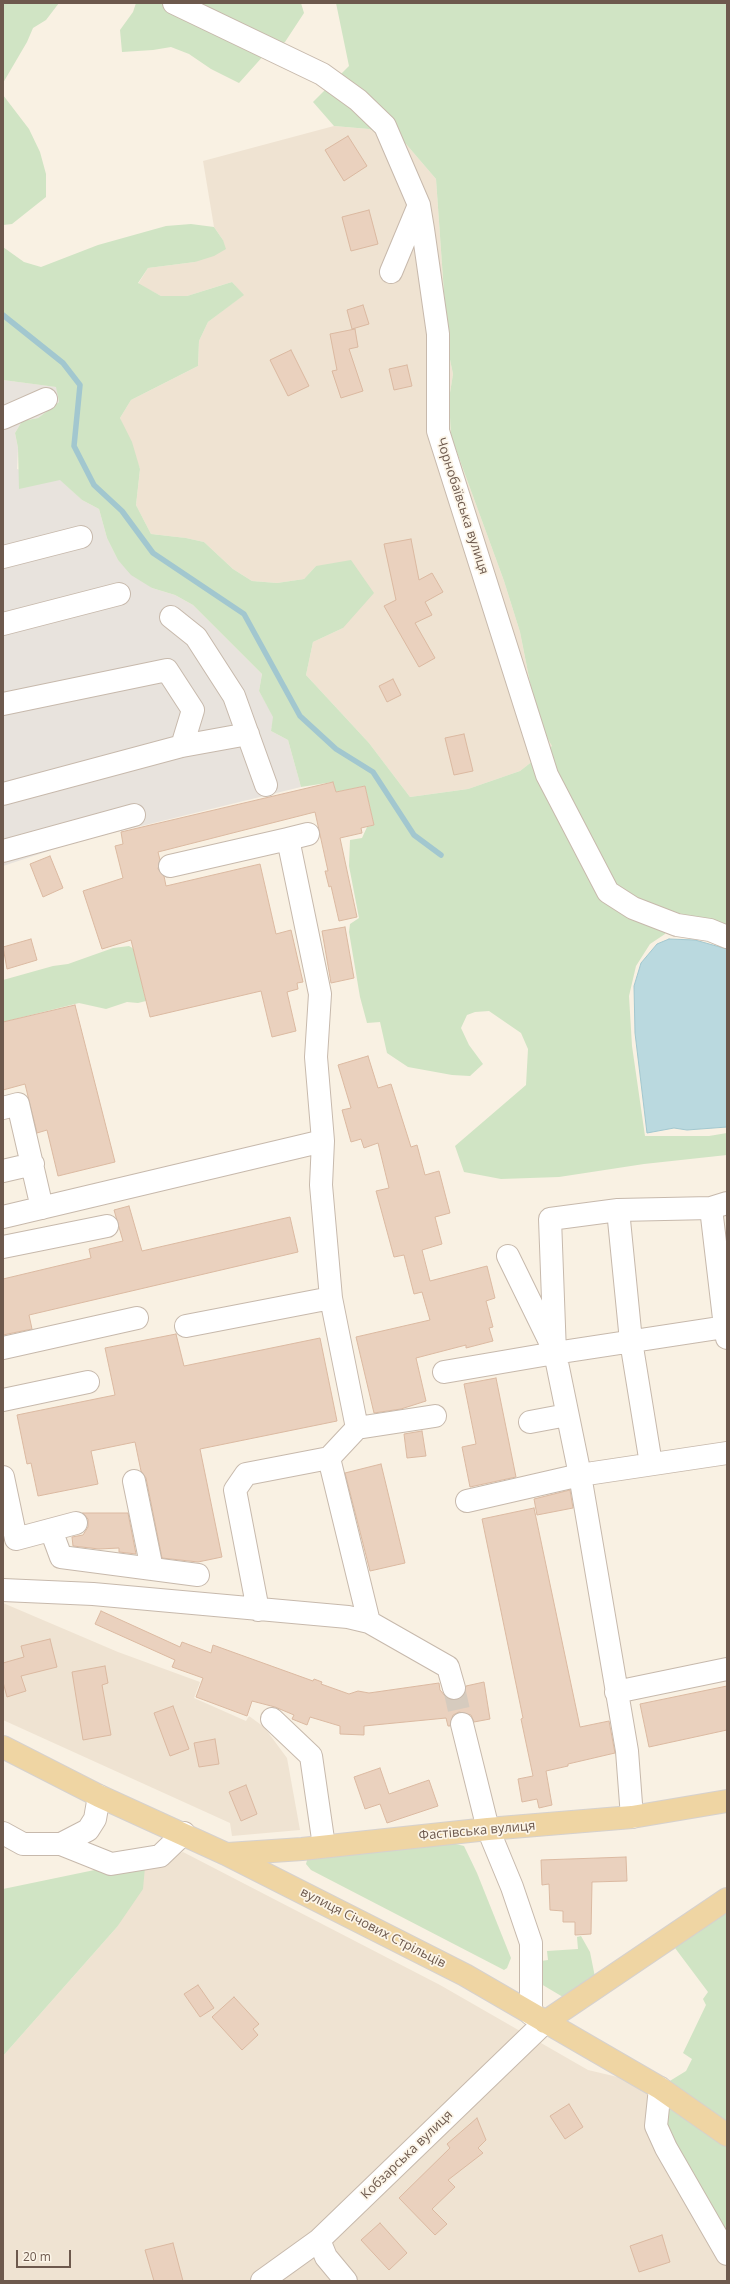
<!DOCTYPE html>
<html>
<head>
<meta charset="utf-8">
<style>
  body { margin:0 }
  #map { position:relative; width:730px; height:2284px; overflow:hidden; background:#f9f1e3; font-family:"Open Sans",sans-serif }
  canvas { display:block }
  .frame { position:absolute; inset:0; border:4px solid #6d594d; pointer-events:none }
  .scale { position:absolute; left:16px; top:2250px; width:55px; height:18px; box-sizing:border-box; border:2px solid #6d594d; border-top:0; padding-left:5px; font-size:12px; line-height:14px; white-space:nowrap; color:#6d594d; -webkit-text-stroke:3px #fcf5e8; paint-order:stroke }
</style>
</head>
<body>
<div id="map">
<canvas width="730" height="2284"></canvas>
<div class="frame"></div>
<div class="scale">20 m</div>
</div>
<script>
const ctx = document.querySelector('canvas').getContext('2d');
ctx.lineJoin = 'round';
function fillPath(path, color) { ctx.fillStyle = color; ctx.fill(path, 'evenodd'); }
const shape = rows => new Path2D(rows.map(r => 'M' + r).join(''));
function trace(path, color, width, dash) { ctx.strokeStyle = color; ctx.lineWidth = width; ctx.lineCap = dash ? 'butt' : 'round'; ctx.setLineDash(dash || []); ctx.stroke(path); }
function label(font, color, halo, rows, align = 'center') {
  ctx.font = font + ' "Open Sans",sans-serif'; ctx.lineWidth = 3.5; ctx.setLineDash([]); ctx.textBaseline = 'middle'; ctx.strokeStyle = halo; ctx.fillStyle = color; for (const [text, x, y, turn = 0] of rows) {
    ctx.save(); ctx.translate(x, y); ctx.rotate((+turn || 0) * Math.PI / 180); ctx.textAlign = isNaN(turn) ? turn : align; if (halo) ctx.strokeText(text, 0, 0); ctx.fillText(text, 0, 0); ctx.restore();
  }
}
fillPath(shape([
  [334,126,369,129,406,144,436,179,448,350,453,374,449,399,451,436,504,581,520,632,538,723,552,746,520,771,468,789,410,797,369,743,306,675,313,642,343,628,316,566,304,579,277,583,252,581,233,569,204,542,186,538,151,534,136,505,140,469,120,418,131,400,198,366,199,341,208,322,243,295,232,282,187,296,161,296,138,284,148,268,195,262,223,240,214,227,203,161],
  [3,1603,118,1652,200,1682,194,1698,246,1721,249,1716,264,1727,287,1758,300,1830,232,1836,230,1823,3,1720],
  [183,1852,440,1985,588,2070,660,2087,727,2251,727,2281,3,2281,3,2056,117,1927,145,1867]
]), '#efe3d2');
fillPath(shape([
  [3,380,57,387,59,402,38,418,22,421,15,433,18,448,17,469,60,479,82,500,99,509,107,538,118,560,152,588,175,595,193,605,262,674,259,691,274,717,271,731,288,740,301,787,76,842,3,866]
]), '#e8e3dd');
fillPath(shape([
  [3,3,59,3,46,20,33,28,27,42,3,83],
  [136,3,301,3,304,13,285,42,265,54,239,83,211,69,189,54,171,47,153,50,122,52,120,30,133,12],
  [336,3,727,3,727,929,675,912,665,934,650,944,636,966,629,996,632,1046,645,1136,709,1136,727,1133,727,1155,644,1164,559,1177,501,1179,464,1172,455,1146,526,1085,528,1049,521,1033,489,1011,475,1012,467,1015,461,1028,469,1045,483,1064,470,1076,452,1075,408,1067,387,1053,380,1022,367,1023,360,997,349,932,350,924,359,918,349,866,350,840,362,838,367,827,374,825,365,786,336,792,333,782,301,787,288,740,271,731,273,717,259,691,262,674,193,605,175,595,152,588,131,575,118,560,107,538,99,509,82,500,60,480,19,489,18,448,15,433,22,421,38,418,59,402,56,387,3,380,3,247,24,262,41,267,98,245,166,226,191,224,214,227,223,240,226,249,214,256,195,262,148,268,138,283,161,296,187,296,232,282,244,295,208,322,199,341,198,366,131,400,120,418,132,442,140,469,136,505,151,534,186,538,204,542,233,569,252,581,277,583,304,579,316,566,351,560,374,593,343,628,313,642,306,675,369,743,410,797,468,789,520,771,552,746,538,723,520,632,504,581,451,436,449,399,453,374,448,350,436,179,406,144,369,129,334,126,313,102,349,66],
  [3,95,29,129,40,152,46,174,46,197,12,224,3,225],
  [129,946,134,949,146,1001,138,1003,127,1002,106,1009,79,1003,3,1022,3,980,53,966,68,964,113,948],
  [452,1843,464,1846,477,1873,511,1958,507,1968,504,1970,311,1870,306,1864,308,1857],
  [109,1867,145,1867,143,1889,117,1927,3,2056,3,1889],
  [727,1901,727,2251,667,2147,660,2087,686,2071,692,2059,683,2053,706,2005,703,1999,708,1992,669,1940],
  [581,1936,590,1952,596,1982,568,2000,536,1981,534,1962,548,1960,547,1951,578,1949,577,1937]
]), '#d0e4c4');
const water = shape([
  [669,939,695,940,727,949,727,1127,687,1130,674,1128,647,1133,635,1033,634,986,641,963,657,944,669,939]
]);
fillPath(water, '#bad9df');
trace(water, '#a2c7cf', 1);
trace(shape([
  [3,315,63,363,80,385,74,446,94,485,122,511,153,553,244,614,300,716,336,749,373,772,414,835,441,855]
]), '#a2c7cf', 5.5);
const building = shape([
  [348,136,367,166,344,181,325,150,348,136],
  [369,210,378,244,351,251,342,217,369,210],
  [363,305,369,324,352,329,347,310,363,305],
  [355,329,358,347,349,349,363,391,341,398,332,371,337,370,330,334,355,329],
  [291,350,309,386,288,396,270,360,291,350],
  [407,365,412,386,394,390,389,369,407,365],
  [411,539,419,580,432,573,443,592,425,602,432,615,415,623,435,658,419,667,384,606,396,600,384,544,411,539],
  [393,679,401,695,387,702,379,686,393,679],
  [464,734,473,771,454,775,445,738,464,734],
  [333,782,336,792,365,786,374,825,361,828,362,833,340,838,357,917,339,921,331,886,329,887,325,871,328,871,315,812,158,852,160,860,158,869,164,876,166,886,260,864,276,934,291,930,303,982,297,983,298,989,287,992,296,1031,272,1037,261,991,150,1017,131,940,102,949,83,891,123,878,115,846,123,844,121,832,333,782],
  [50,856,63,888,43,897,30,864,50,856],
  [345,927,354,978,331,983,322,931,345,927],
  [31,939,37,960,7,969,3,947,31,939],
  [75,1005,115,1162,58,1176,47,1130,37,1133,25,1084,3,1090,3,1022,75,1005],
  [368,1056,378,1088,391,1084,411,1147,417,1145,425,1175,439,1171,450,1213,435,1217,442,1244,422,1250,430,1281,487,1266,495,1298,486,1301,493,1327,489,1328,493,1341,466,1348,466,1345,416,1358,426,1401,401,1409,374,1413,356,1337,430,1320,422,1292,414,1294,404,1255,394,1257,376,1191,389,1188,378,1143,364,1148,361,1139,351,1142,342,1110,351,1108,338,1065,368,1056],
  [129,1206,142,1251,290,1217,298,1252,29,1315,32,1329,3,1335,3,1279,91,1258,89,1249,123,1241,114,1210,129,1206],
  [176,1334,184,1366,320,1338,337,1421,200,1449,222,1557,198,1562,162,1558,146,1478,141,1471,135,1442,91,1451,98,1484,38,1496,31,1463,27,1464,17,1415,115,1395,105,1348,176,1334],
  [496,1378,516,1477,470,1487,462,1447,476,1444,464,1384,496,1378],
  [422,1431,426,1456,407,1458,404,1434,422,1431],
  [381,1464,405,1563,370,1571,345,1473,381,1464],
  [570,1490,573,1508,537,1515,534,1499,570,1490],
  [534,1508,580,1727,609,1721,615,1753,568,1764,568,1766,546,1771,552,1805,539,1808,537,1799,522,1802,518,1779,533,1776,521,1719,523,1718,482,1519,534,1508],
  [83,1513,128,1513,136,1554,119,1552,119,1548,99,1549,73,1546,72,1537,83,1535,88,1527,88,1519,83,1513],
  [101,1611,180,1647,182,1642,211,1653,213,1645,313,1681,314,1679,322,1682,321,1684,349,1694,358,1691,369,1693,439,1683,440,1690,446,1697,457,1700,463,1696,466,1686,484,1682,490,1719,474,1722,471,1715,459,1712,453,1715,450,1726,448,1726,446,1718,364,1726,364,1735,340,1734,340,1726,310,1717,307,1725,292,1719,294,1715,275,1707,252,1701,247,1716,196,1697,203,1678,172,1667,175,1660,95,1624,101,1611],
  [50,1639,57,1667,21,1676,26,1691,7,1697,3,1682,3,1663,24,1657,21,1646,50,1639],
  [105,1666,108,1683,102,1685,111,1735,83,1740,72,1672,105,1666],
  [727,1686,727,1730,649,1747,640,1704,727,1686],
  [173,1706,189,1749,170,1756,154,1713,173,1706],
  [215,1739,219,1764,199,1767,194,1743,215,1739],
  [380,1768,389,1794,429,1780,438,1806,387,1823,380,1804,365,1809,354,1777,380,1768],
  [246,1785,257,1814,241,1821,229,1792,246,1785],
  [626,1857,627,1881,592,1882,591,1934,575,1935,575,1922,563,1922,563,1911,550,1910,549,1884,542,1885,541,1860,626,1857],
  [198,1985,214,2008,200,2017,184,1994,198,1985],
  [234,1997,259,2024,253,2029,258,2035,242,2050,212,2017,234,1997],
  [569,2104,583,2127,565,2139,550,2116,569,2104],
  [477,2118,486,2140,478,2148,483,2153,448,2180,455,2187,432,2209,447,2224,435,2235,399,2198,450,2148,447,2144,477,2118],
  [380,2223,407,2253,389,2270,361,2240,380,2223],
  [662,2235,670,2262,639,2272,630,2246,662,2235],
  [173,2243,183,2281,154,2281,145,2250,173,2243]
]);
fillPath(building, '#ead1be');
trace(building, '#dbb9a1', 1);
trace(shape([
  [454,1688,462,1724]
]), '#d6cbbe', 22, [22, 11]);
const minor = shape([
  [174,3,322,74,358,100,385,126,419,205,423,229,438,334,438,431,547,775,608,892,633,908,677,925,710,930,727,937],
  [391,272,419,205],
  [3,418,46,399],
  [3,557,81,537],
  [171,617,196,637,234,696,266,785],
  [3,624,119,594],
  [3,704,167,670,193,710,182,746],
  [3,794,182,746,248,734],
  [288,839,308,834],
  [3,851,134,815],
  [170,866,288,839,320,994,316,1057,323,1141,321,1185,331,1298,357,1428,329,1458,369,1622],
  [3,1108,18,1104,42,1208],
  [3,1171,33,1164],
  [711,1208,725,1327],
  [618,1210,631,1341,651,1464],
  [3,1217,323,1141],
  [3,1247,107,1226],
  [508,1256,552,1346],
  [186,1326,331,1298],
  [3,1348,137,1318],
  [555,1353,550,1219,618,1210,711,1208,727,1203],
  [444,1372,555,1353],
  [3,1400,88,1382],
  [530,1422,567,1415],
  [357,1428,435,1416],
  [3,1477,16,1539,76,1523],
  [134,1481,152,1569],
  [467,1501,580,1475,727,1453],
  [51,1530,61,1557,198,1575],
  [3,1590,93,1594,348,1617,369,1622,448,1667,454,1688],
  [258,1610,235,1490,246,1474,329,1458],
  [616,1692,727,1669],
  [272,1719,311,1756,324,1846],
  [462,1724,488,1829,512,1887,531,1943,531,2014],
  [632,1817,627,1751,580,1475,555,1353,725,1327,727,1338],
  [3,1833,23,1844,61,1844,111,1864,160,1856,184,1833],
  [61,1844,88,1830,95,1819,99,1796],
  [660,2088,656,2126,666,2148,727,2254],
  [319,2240,326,2257,346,2281],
  [262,2281,319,2240,545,2022]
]);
const major = shape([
  [3,1747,99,1796,226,1854,465,1975,660,2088,727,2135],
  [228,1854,302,1849,488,1829,632,1817,727,1801],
  [545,2022,727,1899]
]);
trace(minor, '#c7b9ac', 24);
trace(major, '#d6d1cd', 24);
trace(minor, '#fff', 22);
trace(major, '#efd5a3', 22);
label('13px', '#6d594d', '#fcf5e8', [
  ["Чорнобаївська вулиця",462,506,72],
  ["Фастівська вулиця",477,1831,-5],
  ["вулиця Січових Стрільців",373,1928,27],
  ["Кобзарська вулиця",407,2155,-44]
]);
</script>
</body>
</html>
